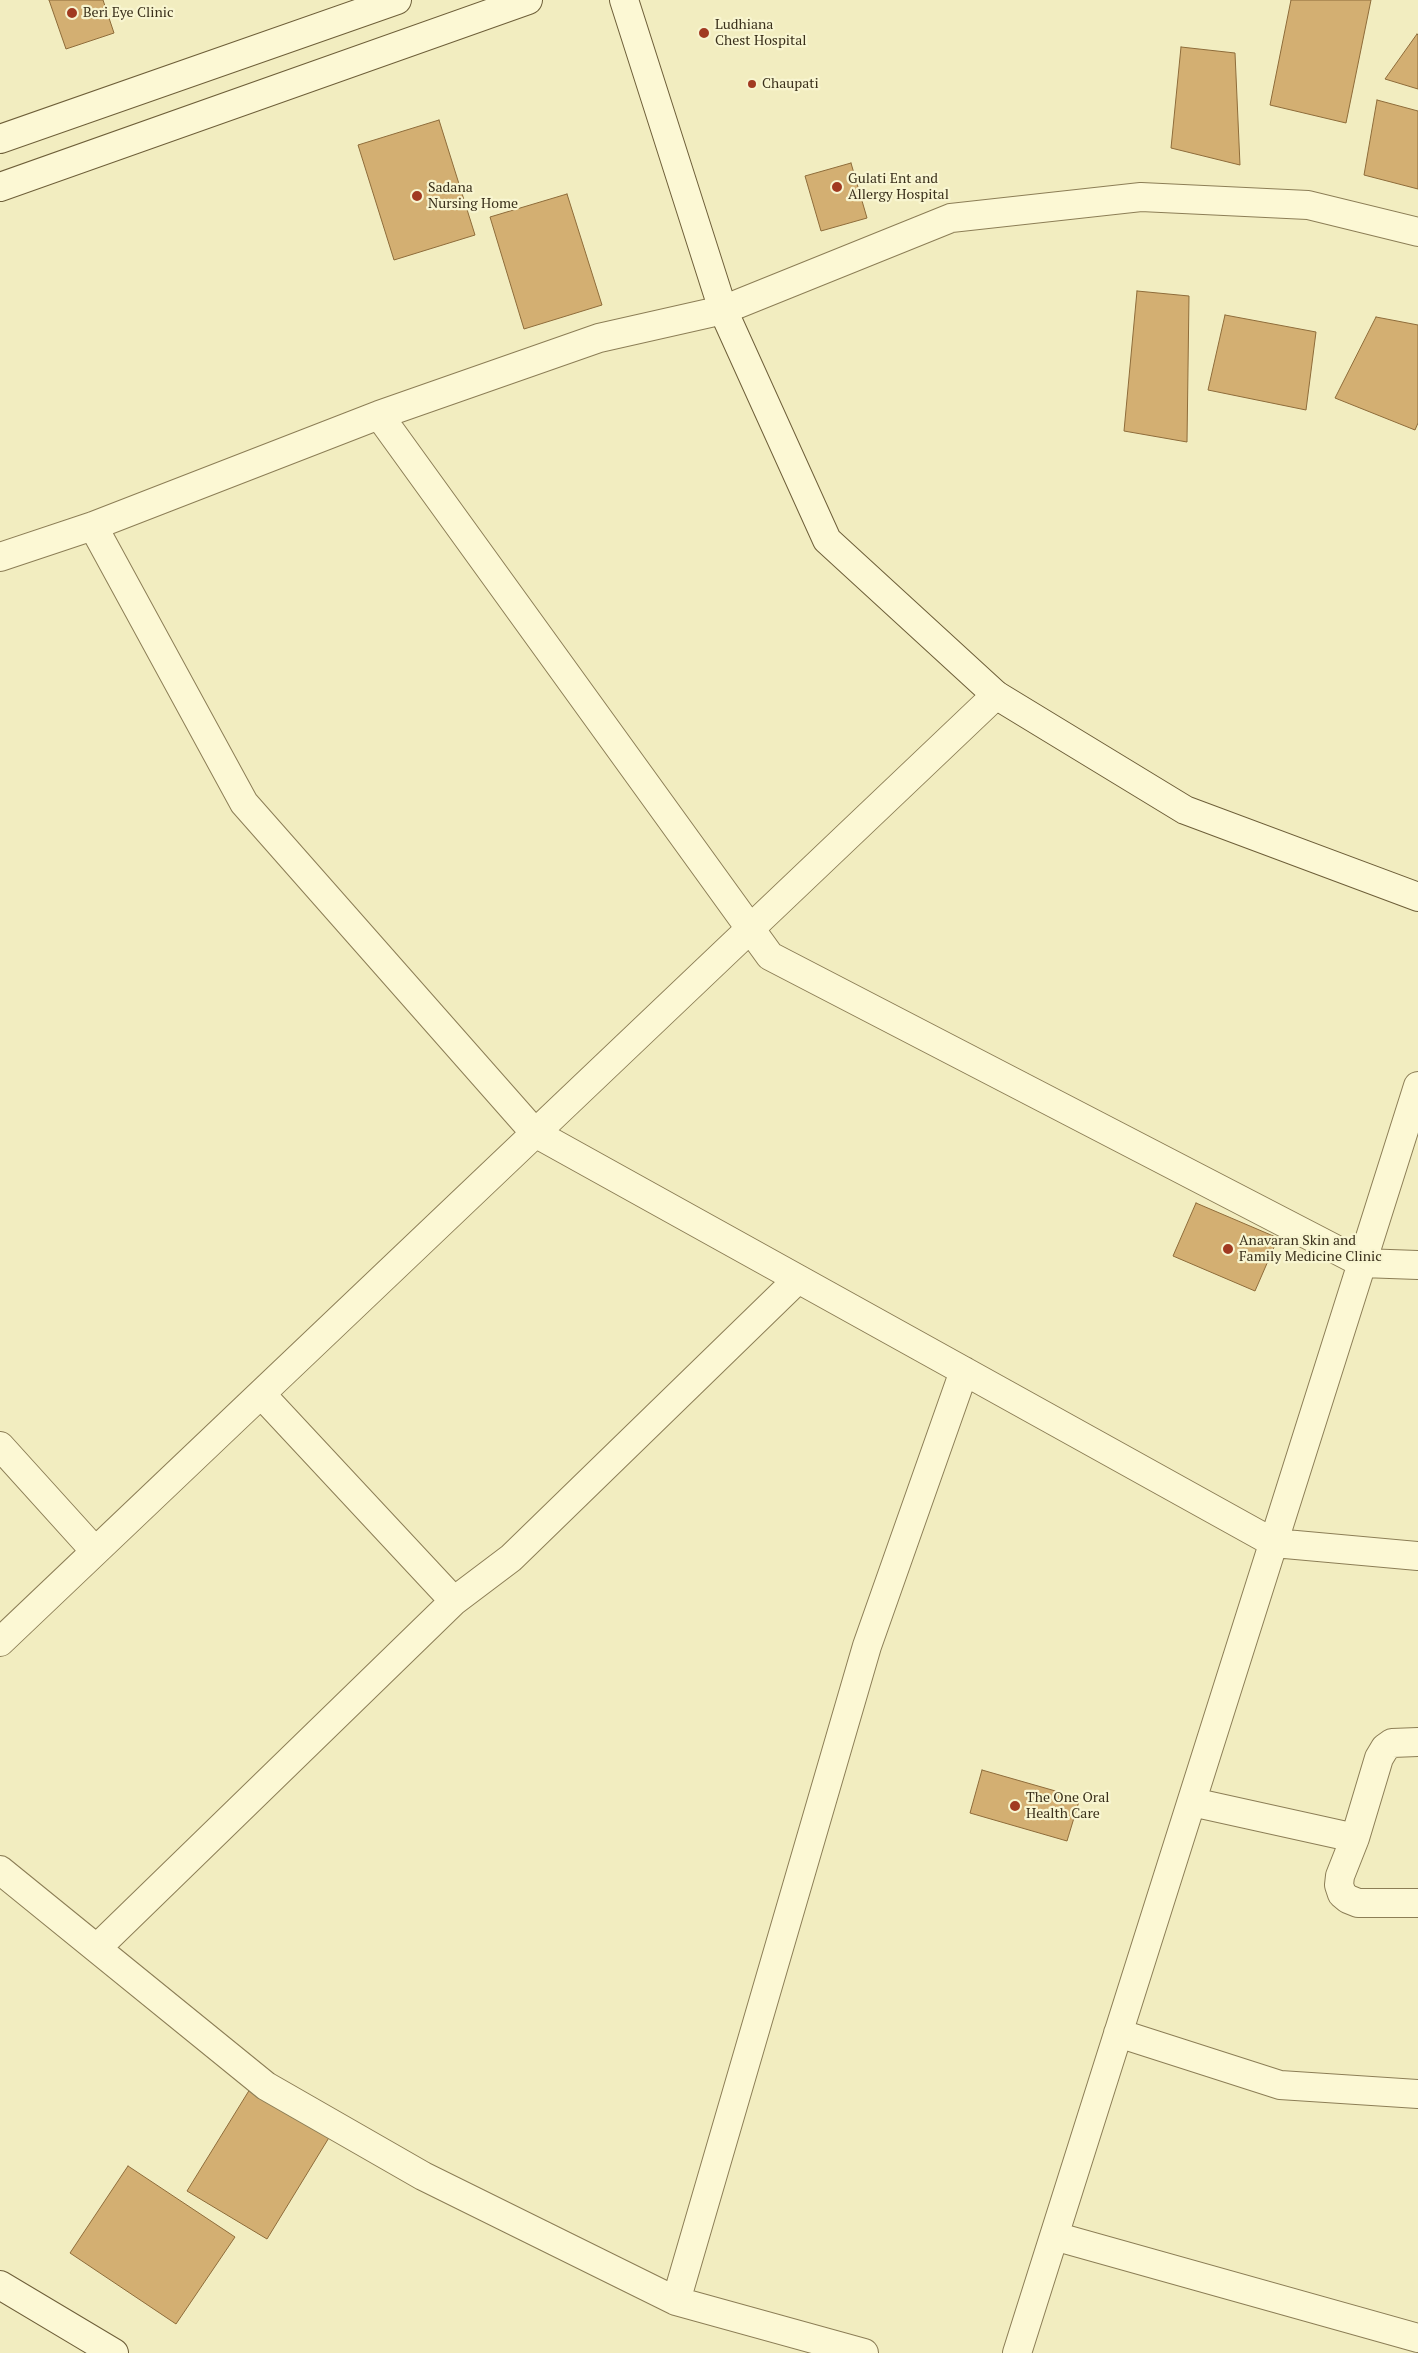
<!DOCTYPE html>
<html>
<head>
<meta charset="utf-8">
<style>
  body { margin:0 }
  canvas { display:block; background:#f2edc0 }
</style>
</head>
<body>
<canvas width="1418" height="2353"></canvas>
<script>
const ctx = document.querySelector('canvas').getContext('2d');
ctx.lineJoin = 'round';
function fillPath(path, color) { ctx.fillStyle = color; ctx.fill(path, 'evenodd'); }
const shape = rows => new Path2D(rows.map(r => 'M' + r).join(''));
function trace(path, color, width, dash) { ctx.strokeStyle = color; ctx.lineWidth = width; ctx.lineCap = dash ? 'butt' : 'round'; ctx.setLineDash(dash || []); ctx.stroke(path); }
function label(font, color, halo, rows, align = 'center') {
  ctx.font = font + ' "PT Serif",serif'; ctx.lineWidth = 4.5; ctx.setLineDash([]); ctx.textBaseline = 'middle'; ctx.strokeStyle = halo; ctx.fillStyle = color; for (const [text, x, y, turn = 0] of rows) {
    ctx.save(); ctx.translate(x, y); ctx.rotate((+turn || 0) * Math.PI / 180); ctx.textAlign = isNaN(turn) ? turn : align; if (halo) ctx.strokeText(text, 0, 0); ctx.fillText(text, 0, 0); ctx.restore();
  }
}
const building = shape([
  [49,0,103,0,114,33,66,49,49,0],
  [1291,0,1371,0,1346,123,1270,105,1291,0],
  [1417,34,1418,35,1418,89,1385,79,1417,34],
  [1181,47,1235,53,1240,165,1171,148,1181,47],
  [1377,100,1418,111,1418,189,1364,175,1377,100],
  [439,120,475,235,394,260,358,145,439,120],
  [851,163,867,218,821,231,805,176,851,163],
  [567,194,602,305,524,329,490,217,567,194],
  [1137,291,1189,296,1187,442,1124,431,1137,291],
  [1225,315,1316,332,1306,410,1208,390,1225,315],
  [1376,317,1418,325,1418,423,1415,430,1335,398,1376,317],
  [1196,1203,1278,1238,1255,1291,1173,1256,1196,1203],
  [982,1770,1080,1798,1067,1841,970,1813,982,1770],
  [250,2089,330,2136,267,2239,187,2191,250,2089],
  [128,2166,235,2237,176,2324,70,2253,128,2166]
]);
fillPath(building, '#d3af72');
trace(building, '#8e6c3a', 1);
const street = shape([
  [379,415,770,956,1362,1263,1418,1265],
  [93,526,244,803,535,1133,1274,1543,1418,1556],
  [0,557,93,526,379,415,599,338,723,310,951,218,1141,197,1308,205,1418,232],
  [261,1394,454,1601],
  [0,1446,95,1551],
  [0,1642,996,695],
  [1418,1742,1392,1743,1385,1748,1379,1758,1355,1838,1340,1876,1339,1885,1342,1894,1348,1899,1358,1903,1418,1903],
  [1192,1802,1355,1838],
  [0,1870,266,2086,423,2176,676,2301,864,2353],
  [97,1948,454,1601,511,1558,798,1279],
  [1118,2033,1280,2085,1418,2094],
  [1054,2236,1418,2338],
  [676,2301,867,1646,964,1371],
  [1017,2353,1418,1086]
]);
const secondary = shape([
  [624,0,723,310,827,540,996,695,1185,810,1418,897],
  [0,139,397,0],
  [0,187,528,0],
  [0,2285,114,2353]
]);
trace(street, '#8c7e56', 30);
trace(secondary, '#6e5f39', 30);
trace(street, '#fcf8d4', 28);
trace(secondary, '#fcf8d4', 28);
for (const [x, y, r, color] of [
  [72,13,6,"#a13a21"],
  [704,33,6,"#a13a21"],
  [752,84,5,"#a13a21"],
  [837,187,6,"#a13a21"],
  [417,196,6,"#a13a21"],
  [1228,1249,6,"#a13a21"],
  [1015,1806,6,"#a13a21"]
]) { const dot = new Path2D(); dot.arc(x, y, r, 0, 2 * Math.PI); ctx.fillStyle = color; ctx.fill(dot); trace(dot, '#f8f5d0', 2); }
label('14px', '#3b311c', '#f8f5d0', [
  ["Beri Eye Clinic",83,13],
  ["Ludhiana",715,25],
  ["Chest Hospital",715,41],
  ["Chaupati",762,84],
  ["Gulati Ent and",848,179],
  ["Allergy Hospital",848,195],
  ["Sadana",428,188],
  ["Nursing Home",428,204],
  ["Anavaran Skin and",1239,1241],
  ["Family Medicine Clinic",1239,1257],
  ["The One Oral",1026,1798],
  ["Health Care",1026,1814]
], 'left');
</script>
</body>
</html>
